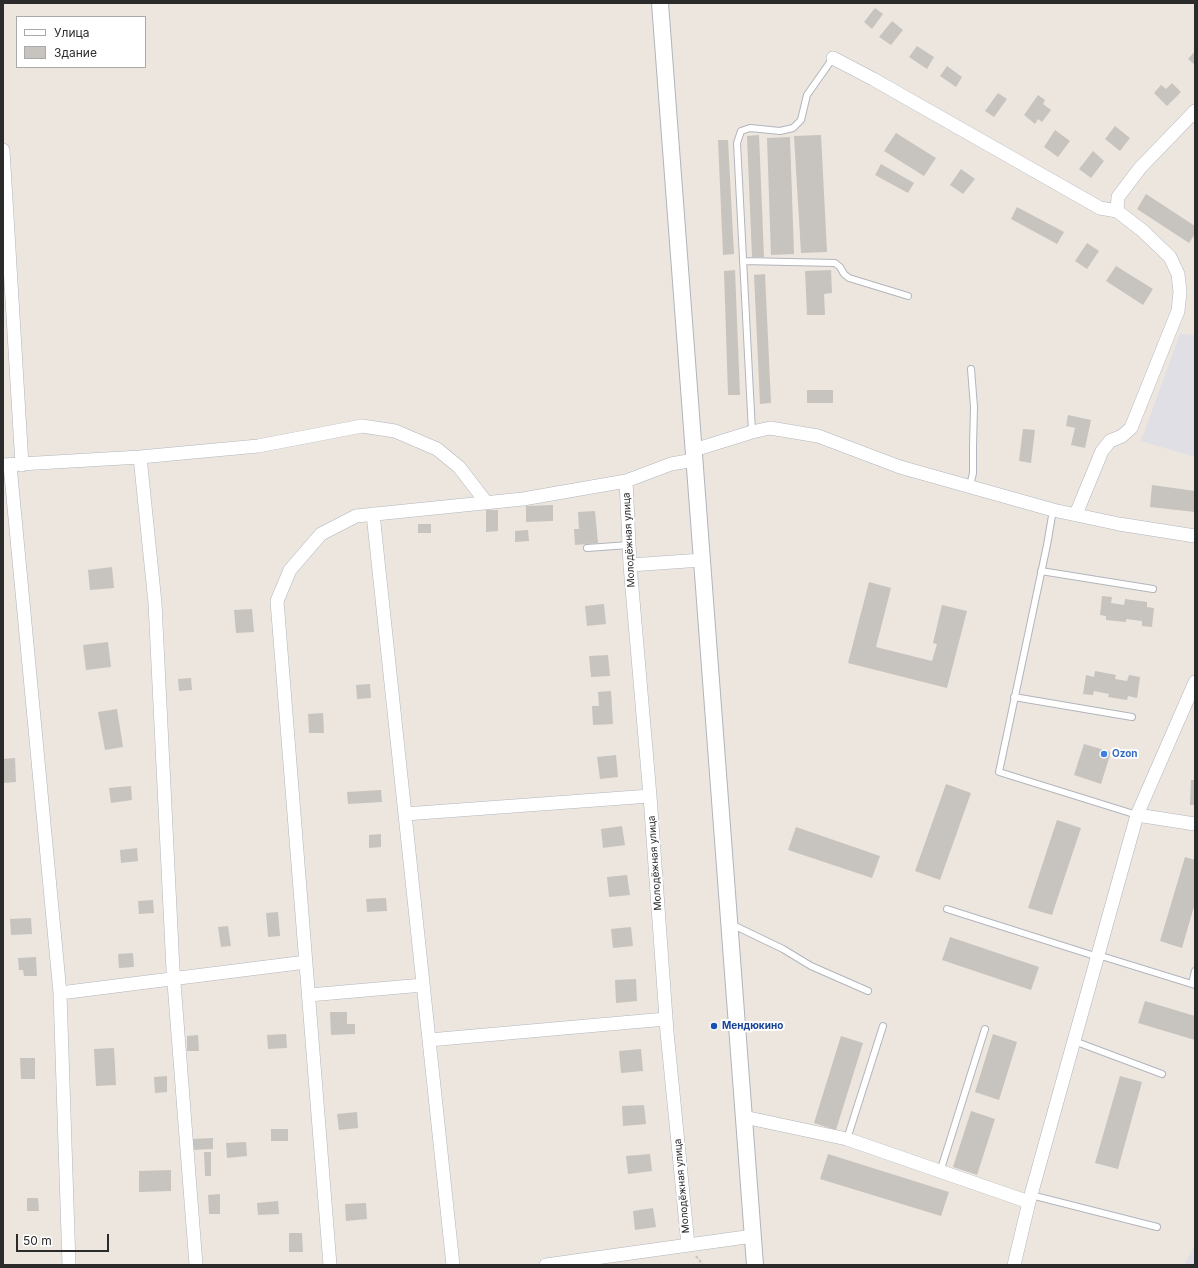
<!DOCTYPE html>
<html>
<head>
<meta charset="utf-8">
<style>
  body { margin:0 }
  #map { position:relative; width:1198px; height:1268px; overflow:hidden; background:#ece6df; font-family:Inter,sans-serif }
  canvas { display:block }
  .frame { position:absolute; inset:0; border:4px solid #2b2b2b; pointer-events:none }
  .legend { position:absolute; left:16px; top:16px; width:130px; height:52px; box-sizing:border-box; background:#fff; border:1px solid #aaa; margin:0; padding:5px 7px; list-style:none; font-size:12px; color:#2b2b2b }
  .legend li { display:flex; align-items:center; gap:8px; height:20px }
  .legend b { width:20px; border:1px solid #aaa }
  .scale { position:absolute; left:16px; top:1234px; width:93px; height:18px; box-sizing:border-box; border:2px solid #2b2b2b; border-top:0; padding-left:5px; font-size:12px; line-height:14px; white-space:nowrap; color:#2b2b2b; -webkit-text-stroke:3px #fff; paint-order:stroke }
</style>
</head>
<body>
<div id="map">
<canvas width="1198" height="1268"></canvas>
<div class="frame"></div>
<ul class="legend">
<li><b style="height:5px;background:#fff"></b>Улица</li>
<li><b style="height:11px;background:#c7c3be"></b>Здание</li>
</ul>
<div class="scale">50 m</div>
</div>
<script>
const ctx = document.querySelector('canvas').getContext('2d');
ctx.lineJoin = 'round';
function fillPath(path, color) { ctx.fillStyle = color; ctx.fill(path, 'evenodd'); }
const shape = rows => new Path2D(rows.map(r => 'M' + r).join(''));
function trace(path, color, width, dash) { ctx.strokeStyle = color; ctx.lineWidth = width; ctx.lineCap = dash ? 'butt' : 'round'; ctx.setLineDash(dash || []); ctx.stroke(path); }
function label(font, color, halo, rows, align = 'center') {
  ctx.font = font + ' Inter,sans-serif'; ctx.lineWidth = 4; ctx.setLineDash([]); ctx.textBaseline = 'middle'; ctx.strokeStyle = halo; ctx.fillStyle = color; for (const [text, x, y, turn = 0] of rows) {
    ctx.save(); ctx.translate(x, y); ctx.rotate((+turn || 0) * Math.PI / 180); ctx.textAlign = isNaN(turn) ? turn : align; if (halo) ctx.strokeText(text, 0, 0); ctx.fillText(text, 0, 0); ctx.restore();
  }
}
fillPath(shape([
  [1180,334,1195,335,1195,457,1141,441],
  [1195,1245,1195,1265,1184,1265]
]), '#e0dfe5');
fillPath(shape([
  [875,8,883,14,872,29,864,22],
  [892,21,903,30,891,45,879,37],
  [917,46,934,57,927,69,909,57],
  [1195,51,1195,65,1188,59],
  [947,66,962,77,956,87,940,76],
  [1172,83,1181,92,1167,106,1154,93,1161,85,1166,89],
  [998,93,1007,99,994,117,985,111],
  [1038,95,1045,100,1043,104,1051,110,1042,122,1038,119,1035,124,1024,115],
  [1115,126,1130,138,1120,151,1105,139],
  [1055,130,1070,141,1058,157,1044,147],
  [896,133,936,158,924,176,884,151],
  [759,135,764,257,752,257,747,136],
  [821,135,827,252,801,253,794,136],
  [790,137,794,254,771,255,767,138],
  [718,140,728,140,734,254,723,255],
  [1093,151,1104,161,1091,178,1079,169],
  [881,164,914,183,908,193,875,175],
  [961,169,975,179,963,194,950,185],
  [1146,194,1195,226,1195,234,1189,243,1137,209],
  [1017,207,1064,232,1057,244,1011,219],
  [1087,243,1099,251,1087,269,1075,261],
  [1116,266,1153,289,1143,305,1106,281],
  [735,270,740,395,728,395,724,271],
  [831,270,832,293,824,294,825,315,807,315,805,271],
  [765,274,771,403,760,404,754,275],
  [807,390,833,390,833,403,807,403],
  [1068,415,1091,420,1085,448,1071,445,1075,428,1066,426],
  [1023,429,1035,430,1031,463,1019,461],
  [1152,485,1195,491,1195,512,1150,507],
  [553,505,553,521,526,522,526,506],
  [486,510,498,510,498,531,486,532],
  [595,511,598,543,575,545,574,529,579,529,578,512],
  [418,524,431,524,431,533,418,533],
  [528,530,529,541,515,542,515,531],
  [112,567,114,588,90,590,88,570],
  [869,582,891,588,876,647,932,661,937,644,933,643,942,605,967,611,947,688,848,663],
  [1102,596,1112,597,1111,603,1124,605,1125,599,1147,602,1147,607,1154,608,1152,627,1142,626,1142,621,1126,619,1126,622,1106,620,1106,616,1100,615],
  [604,604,606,624,587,626,585,606],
  [252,609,254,632,236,633,234,610],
  [108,642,111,667,86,670,83,645],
  [608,655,610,676,591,677,589,656],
  [1095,671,1116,675,1115,679,1127,681,1129,675,1140,677,1137,698,1128,696,1127,700,1108,697,1109,694,1094,691,1093,695,1083,694,1086,675,1094,677],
  [191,678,192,690,179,691,178,679],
  [370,684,371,698,357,699,356,685],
  [611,691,613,724,593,725,592,706,599,706,598,692],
  [117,709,123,747,105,750,98,712],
  [323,713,324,733,309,733,308,714],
  [1084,744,1111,752,1101,784,1074,775],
  [616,755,618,777,600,779,597,757],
  [15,758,16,782,3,783,3,759],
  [1191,780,1195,780,1195,805,1190,805],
  [946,784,971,793,940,880,915,871],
  [131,786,132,800,111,803,109,788],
  [381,790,382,802,348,804,347,792],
  [1057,820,1081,828,1052,915,1028,908],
  [622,826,625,845,603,848,601,829],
  [796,827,880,856,872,878,788,850],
  [381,834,381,847,369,848,369,835],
  [137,848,138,861,121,863,120,850],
  [1185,857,1195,860,1195,903,1182,948,1160,941],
  [627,875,630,895,609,897,607,877],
  [386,898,387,911,367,912,366,899],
  [153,900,154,913,139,914,138,901],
  [278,912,280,936,268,937,266,913],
  [31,918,32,934,11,935,10,919],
  [228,926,231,946,221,947,218,927],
  [631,927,633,946,613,948,611,929],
  [950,937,1039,967,1031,990,942,960],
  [133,953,134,967,119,968,118,954],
  [36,957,37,976,24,976,23,970,19,970,18,958],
  [636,979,637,1001,616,1003,615,980],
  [1145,1001,1195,1016,1195,1040,1138,1023],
  [330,1012,347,1012,347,1024,355,1024,355,1034,331,1035],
  [286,1034,287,1048,268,1049,267,1035],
  [993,1034,1017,1042,999,1100,975,1092],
  [198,1035,199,1051,187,1051,187,1036],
  [841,1036,863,1043,836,1130,814,1123],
  [114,1048,116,1085,96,1086,94,1049],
  [641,1049,643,1071,621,1073,619,1051],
  [20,1058,35,1058,35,1079,21,1079],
  [167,1076,167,1092,155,1093,154,1077],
  [1120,1076,1142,1082,1118,1169,1095,1163],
  [644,1105,646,1124,623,1126,622,1106],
  [971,1111,995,1119,977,1175,953,1167],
  [357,1112,358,1128,339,1130,337,1114],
  [271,1129,288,1129,288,1141,271,1141],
  [213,1138,213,1149,192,1150,191,1139],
  [246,1142,247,1156,227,1158,226,1143],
  [204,1152,211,1152,211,1176,205,1176],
  [650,1154,652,1171,628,1174,626,1156],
  [828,1154,949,1192,941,1216,820,1179],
  [171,1170,171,1191,139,1192,139,1171],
  [220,1194,220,1214,209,1214,208,1195],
  [27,1198,38,1198,39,1211,27,1211],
  [278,1201,279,1214,258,1215,257,1203],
  [366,1203,367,1219,346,1221,345,1204],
  [653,1208,656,1227,635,1230,633,1211],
  [289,1233,302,1233,303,1252,289,1252]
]), '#c7c3be');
const service = shape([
  [743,261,835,263,840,267,844,274,849,278,908,296],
  [752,432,737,143,741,131,750,128,780,131,793,128,801,120,807,95,833,58],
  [970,486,973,473,973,447,974,407,971,369],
  [1053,510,1047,545,999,772,1137,815],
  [587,548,629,545],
  [1041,571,1153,589],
  [1014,697,1132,717],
  [947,909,1098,957],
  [731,924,783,949,811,966,868,991],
  [1098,955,1195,985],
  [1192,984,1195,971],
  [1074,1041,1162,1074],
  [847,1139,883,1026],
  [940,1172,985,1029],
  [1031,1195,1157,1227]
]);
const minor = shape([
  [833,58,873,79,1100,208,1117,211,1143,231,1170,257,1178,274,1180,292,1178,311,1131,428,1122,436,1110,441,1102,451,1076,514],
  [3,150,22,465],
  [1117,211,1118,197,1140,168,1195,111],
  [694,450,752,432,770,428,818,436,900,467,1053,510,1119,524,1195,536],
  [140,457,155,603,173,970,196,1265],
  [3,465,140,457,258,446,362,426,395,431,437,449,459,467,486,502],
  [10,465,60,993,69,1265],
  [626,481,630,565,650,796,667,1032,688,1245],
  [373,514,453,1265],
  [630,565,702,560],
  [405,814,650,796],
  [1137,815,1195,824],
  [60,993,306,962],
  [309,995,423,985],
  [429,1040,666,1019],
  [744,1117,847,1139,1029,1202],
  [330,1265,277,601,290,570,321,534,356,516,523,499,626,481,671,464,694,460],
  [546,1265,753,1236],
  [1014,1265,1029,1202,1137,815,1195,682]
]);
const tertiary = shape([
  [660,3,755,1265]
]);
trace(service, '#b2b5bd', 8);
trace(minor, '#b2b5bd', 14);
trace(tertiary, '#b2b5bd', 18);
trace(shape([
  [696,1256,703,1265]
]), '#c4c4c4', 2, [3, 2]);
trace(service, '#fff', 6);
trace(minor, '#fff', 13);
trace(tertiary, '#fff', 16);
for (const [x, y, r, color] of [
  [1104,754,4,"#3f7fe0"],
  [714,1026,4,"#1a4fb4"]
]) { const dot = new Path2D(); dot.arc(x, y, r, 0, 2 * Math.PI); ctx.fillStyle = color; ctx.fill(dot); trace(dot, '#fff', 1.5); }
label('10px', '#2b2b2b', '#fff', [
  ["Молодёжная улица",629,540,-93],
  ["Молодёжная улица",655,863,-94],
  ["Молодёжная улица",682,1186,-95]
]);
label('bold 10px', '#366cbe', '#fff', [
  ["Ozon",1112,754]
], 'left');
label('bold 10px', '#164399', '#fff', [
  ["Мендюкино",722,1026]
], 'left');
</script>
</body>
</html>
